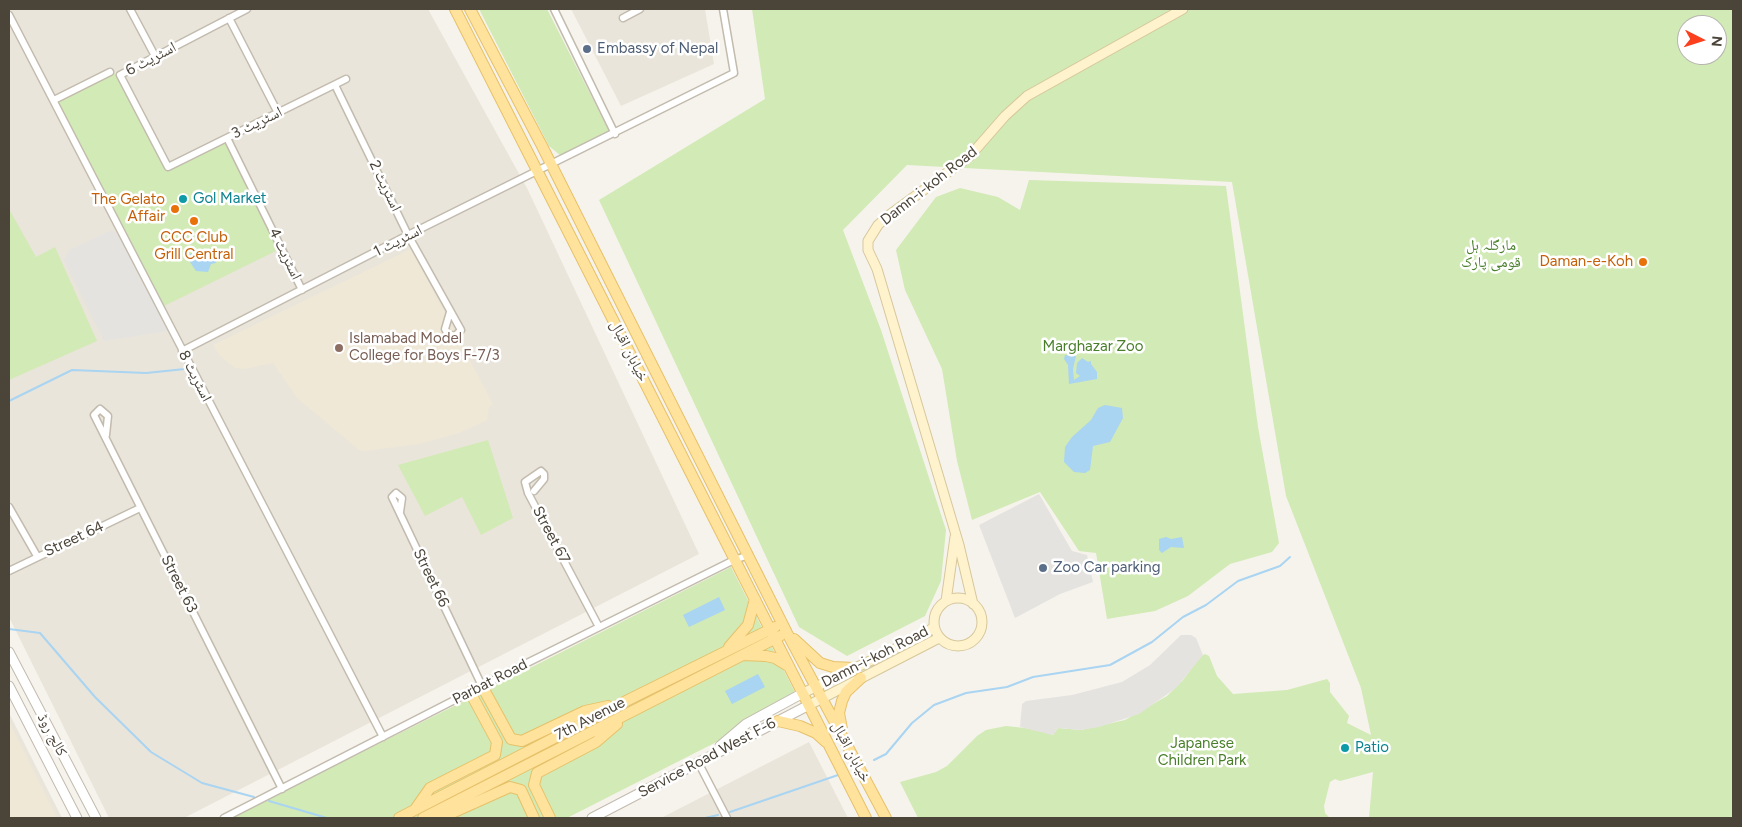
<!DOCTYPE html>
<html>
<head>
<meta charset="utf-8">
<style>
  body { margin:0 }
  #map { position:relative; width:1742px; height:827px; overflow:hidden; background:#f6f3ec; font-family:Figtree,sans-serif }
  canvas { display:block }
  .frame { position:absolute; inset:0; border:10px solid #4b4439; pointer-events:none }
  .north { position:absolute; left:1677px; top:15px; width:50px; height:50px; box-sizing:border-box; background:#fff; border:1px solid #b7b4b0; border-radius:50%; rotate:95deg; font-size:14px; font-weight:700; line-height:20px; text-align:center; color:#4b4439 }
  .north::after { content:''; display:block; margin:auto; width:18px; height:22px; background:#fc3f1d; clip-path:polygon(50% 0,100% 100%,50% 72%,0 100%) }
</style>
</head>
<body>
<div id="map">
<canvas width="1742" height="827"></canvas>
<div class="frame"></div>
<div class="north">N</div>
</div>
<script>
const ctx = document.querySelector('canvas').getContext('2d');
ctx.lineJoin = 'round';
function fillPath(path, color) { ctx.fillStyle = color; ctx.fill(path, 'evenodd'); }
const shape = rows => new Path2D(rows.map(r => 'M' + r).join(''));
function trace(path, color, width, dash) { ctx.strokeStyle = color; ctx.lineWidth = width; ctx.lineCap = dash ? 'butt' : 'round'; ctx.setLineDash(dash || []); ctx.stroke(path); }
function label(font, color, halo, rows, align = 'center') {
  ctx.font = font + ' Figtree,"Noto Naskh Arabic",sans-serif'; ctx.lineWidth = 5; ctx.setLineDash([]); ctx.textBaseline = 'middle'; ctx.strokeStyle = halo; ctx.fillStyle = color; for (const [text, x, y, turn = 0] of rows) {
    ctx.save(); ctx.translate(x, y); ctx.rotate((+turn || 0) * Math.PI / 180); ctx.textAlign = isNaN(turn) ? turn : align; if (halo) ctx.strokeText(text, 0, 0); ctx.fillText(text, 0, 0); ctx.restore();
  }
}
fillPath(shape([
  [9,9,428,9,528,190,699,554,184,818,109,818,9,617],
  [571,9,705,9,714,64,621,106],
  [9,713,62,818,9,818],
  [809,742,848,818,661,818]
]), '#eae5da');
fillPath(shape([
  [411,249,493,404,489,407,487,420,459,433,419,444,364,451,359,450,297,398,273,363,244,369,235,368,220,356,213,345],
  [9,721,57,818,9,818]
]), '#efe8d6');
fillPath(shape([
  [479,9,547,9,609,131,561,156,549,146],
  [752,9,1733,9,1733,818,1369,818,1373,772,1340,781,1335,779,1330,782,1324,806,1325,813,1330,818,918,818,900,782,936,772,947,766,977,736,986,730,1006,726,1034,729,1053,735,1058,728,1081,730,1125,720,1167,696,1183,680,1200,657,1205,654,1209,656,1217,676,1233,694,1287,690,1327,679,1330,683,1330,692,1349,716,1347,723,1371,735,1361,688,1286,496,1232,182,907,165,843,230,881,330,946,530,941,581,925,616,847,656,799,627,599,200,765,99],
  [1687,25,1717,25,1717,55,1687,55],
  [110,72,120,75,168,167,227,138,282,248,160,308,54,100],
  [1029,180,1226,186,1258,427,1279,543,1272,552,1230,564,1188,596,1155,611,1107,619,1096,553,1079,551,1040,492,972,520,957,461,942,369,905,290,896,250,936,197,960,188,998,197,1020,210],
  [9,209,36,257,55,247,97,341,9,380],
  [488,440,513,518,481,535,462,497,425,516,398,465],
  [731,567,799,700,567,818,231,818]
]), '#d2eab5');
fillPath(shape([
  [112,230,121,238,173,333,169,331,104,341,64,260,69,250],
  [1039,494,1072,551,1087,555,1093,582,1060,594,1015,618,979,525],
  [1181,635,1191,635,1196,638,1203,655,1176,688,1139,714,1099,727,1081,730,1058,728,1053,735,1020,727,1022,704,1026,701,1072,695,1122,682,1150,665]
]), '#e5e3e0');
fillPath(shape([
  [192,251,214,253,217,258,216,263,211,264,208,272,196,271,188,259],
  [1065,355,1076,356,1073,369,1074,380,1080,376,1076,373,1077,363,1082,358,1088,362,1091,361,1091,364,1097,372,1097,379,1069,384,1068,365,1064,359],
  [1105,405,1122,408,1123,418,1110,442,1093,446,1090,470,1085,473,1074,472,1064,462,1065,447,1072,437,1091,420,1098,408],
  [1166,537,1171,539,1182,537,1184,548,1171,547,1162,553,1159,550,1159,539],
  [719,597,725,610,689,627,683,615],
  [758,674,765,687,732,704,725,691]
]), '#a9d4f2');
trace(shape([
  [9,401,72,370,146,373,185,369],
  [9,629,40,633,95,697,151,752,202,783,254,797],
  [874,760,886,754,912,723,934,705,966,693,1007,687,1033,677,1110,665,1152,642,1183,617,1206,605,1238,581,1280,566,1290,557],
  [269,801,327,818],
  [730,812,841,774],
  [705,818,718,815]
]), '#a9d4f2', 2);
const minor = shape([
  [130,9,155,56],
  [247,9,120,75,168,167,346,79],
  [554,9,615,134],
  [9,15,383,737],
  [229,18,278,113],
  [623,18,640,9],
  [335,85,408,235,461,330,455,336,448,334,445,329,450,312],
  [54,100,110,72],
  [227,138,302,290],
  [182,351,408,235,734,73,723,9],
  [106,435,108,416,100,409,94,415,282,789],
  [534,491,544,479,544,474,541,471,525,482,528,493,599,627],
  [9,507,37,556],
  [400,512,402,498,396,493,392,497,482,686],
  [9,571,140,508],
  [698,762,727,818],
  [224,818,519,667,734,560,749,555]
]);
const tertiary = shape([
  [9,652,96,818],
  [9,686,77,818],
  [720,746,746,724,803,693],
  [592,818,809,705]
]);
const secondary = shape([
  '934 622a24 24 0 1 1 48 0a24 24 0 1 1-48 0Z',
  [946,601,955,537],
  [973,604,959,545,877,269,868,250,868,241,878,225,888,216,970,156,1005,116,1027,96,1183,9],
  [803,693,920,637,934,627],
  [809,705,939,638]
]);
const primary = shape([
  [455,9,866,818],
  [470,9,542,146,787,633,886,818],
  [794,639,820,663,833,667,854,668],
  [729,647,748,625,755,599],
  [743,655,766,656,775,658,788,666],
  [482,686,511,739,522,741,585,711,608,706],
  [778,721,800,726,816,733,826,742],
  [842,729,839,713,842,701,846,692,861,678],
  [416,808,430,788,495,755,497,742,470,692],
  [399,818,624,702,775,627],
  [423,818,780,636],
  [436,818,443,817,510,787,521,790,534,818],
  [550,818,534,785,537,773,596,742,617,724]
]);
trace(minor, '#c2bbae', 9);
trace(tertiary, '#c2bbae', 11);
trace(secondary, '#d6c79b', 11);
trace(primary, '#e6c16a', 12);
trace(minor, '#fff', 6);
trace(tertiary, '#fff', 9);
trace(secondary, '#fff3cd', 9);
trace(primary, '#ffe39c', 10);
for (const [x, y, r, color] of [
  [587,49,5,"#5c6f8a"],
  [183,199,5,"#0f9aa8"],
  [175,209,5,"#e8710a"],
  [194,221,5,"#e8710a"],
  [1643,262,5,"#e8710a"],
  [339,348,5,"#8d6e63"],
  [1043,568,5,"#5c6f8a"],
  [1345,748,5,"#0f9aa8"]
]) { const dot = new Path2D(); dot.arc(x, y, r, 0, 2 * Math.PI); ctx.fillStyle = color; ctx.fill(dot); trace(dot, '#fff', 2); }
label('15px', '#4e5e75', '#fff', [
  ["Embassy of Nepal",597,49],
  ["Zoo Car parking",1053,568]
], 'left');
label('15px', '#4b4439', '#fff', [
  ["اسٹریٹ 6",151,59,-28],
  ["اسٹریٹ 3",257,123,-26],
  ["اسٹریٹ 2",385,186,64],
  ["Damn-i-koh Road",929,186,-38],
  ["اسٹریٹ 1",398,241,-27],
  ["اسٹریٹ 4",285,254,64],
  ["خیابان اقبال",629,351,63],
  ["اسٹریٹ 8",195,376,63],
  ["Street 67",551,535,62],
  ["Street 64",74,539,-25],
  ["Street 66",431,578,64],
  ["Street 63",179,584,63],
  ["Damn-i-koh Road",875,657,-27],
  ["Parbat Road",490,682,-27],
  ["7th Avenue",590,719,-27],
  ["کالج روڈ",52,735,62],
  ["خیابان اقبال",851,752,62],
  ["Service Road West F-6",707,758,-28]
]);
label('15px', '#0d838f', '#fff', [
  ["Gol Market",193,199],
  ["Patio",1355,748]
], 'left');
label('15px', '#c56008', '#fff', [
  ["The Gelato",165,200],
  ["Affair",165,217],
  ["CCC Club",194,238,"center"],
  ["Grill Central",194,255,"center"],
  ["Daman-e-Koh",1633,262]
], 'right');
label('15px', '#4a7f2a', '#fff', [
  ["مارگلہ ہل",1491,246],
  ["قومی پارک",1491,263],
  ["Marghazar Zoo",1093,347],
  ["Japanese",1202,744],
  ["Children Park",1202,761]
]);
label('15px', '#785e54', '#fff', [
  ["Islamabad Model",349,339],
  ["College for Boys F-7/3",349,356]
], 'left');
</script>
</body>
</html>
